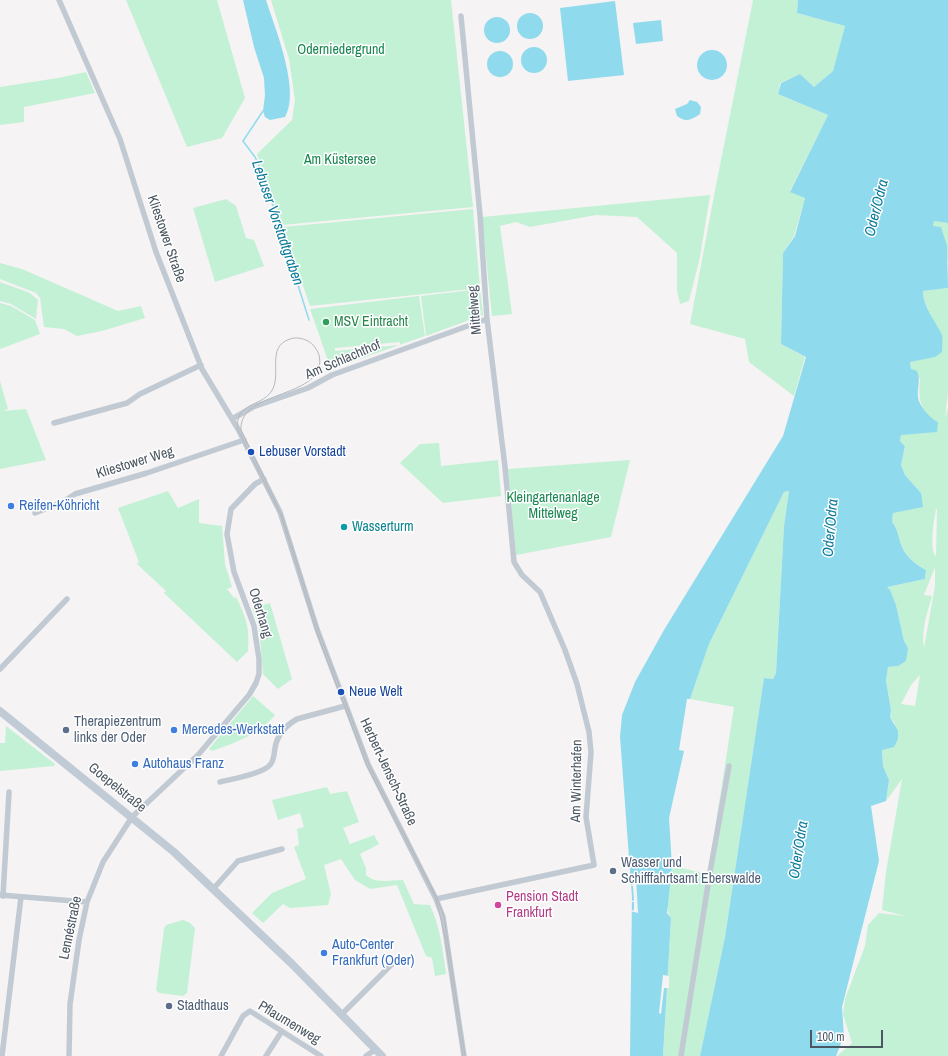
<!DOCTYPE html>
<meta charset="utf-8">
<style>
body{margin:0}
#map{position:relative;width:948px;height:1056px;overflow:hidden;background:#f5f3f3;font-family:"Archivo Narrow",sans-serif}
canvas{display:block}
.scale{position:absolute;left:810px;top:1030px;width:73px;height:18px;box-sizing:border-box;border:2px solid #4a5661;border-top:0;padding-left:5px;font-size:12px;line-height:14px;white-space:nowrap;color:#4a5661;-webkit-text-stroke:3px #fff;paint-order:stroke}
</style>
<div id="map">
<canvas width="948" height="1056"></canvas>
<div class="scale">100 m</div>
</div>
<script>
const context = document.querySelector('canvas').getContext('2d');
context.lineJoin = 'round';
function paint(path, color) {
  context.fillStyle = color;
  context.fill(path, 'evenodd');
}
function strokePath(path, color, width, dash) {
  context.strokeStyle = color;
  context.lineWidth = width;
  context.lineCap = dash ? 'butt' : 'round';
  context.setLineDash(dash || []);
  context.stroke(path);
}
function label(font, color, halo, rows, align = 'center') {
  context.font = font + ' "Archivo Narrow",sans-serif';
  context.lineWidth = 3;
  context.setLineDash([]);
  context.textBaseline = 'middle';
  context.strokeStyle = halo;
  context.fillStyle = color;
  for (const [text, x, y, turn = 0] of rows) {
    context.save();
    context.translate(x, y);
    context.rotate((+turn || 0) * Math.PI / 180);
    context.textAlign = isNaN(turn) ? turn : align;
    if (halo) context.strokeText(text, 0, 0);
    context.fillText(text, 0, 0);
    context.restore();
  }
}
paint(new Path2D(`
 M126 0H217L245 98 222 138 187 147Z
 M271 0H451L473 207 282 225 257 154 292 120 295 100 289 59Z
 M753 0H798L797 13 845 26 833 71 814 87 800 74 780 83 778 94 828 115 790 191 805 198 794 236 783 253 781 344 805 357 794 396 749 362 745 339 690 324 716 185Z
 M86 72 95 93 24 107V122L0 125V87L58 78Z
 M710 195 700 257 689 301 680 304 677 291V253L637 217 596 215 530 227 516 222 500 226 512 314 492 316 482 217Z
 M226 199 236 206 246 238 254 240 264 266 215 282 193 208Z
 M473 209 480 288 310 306 283 227Z
 M934 221 948 223V260L933 226Z
 M0 263 22 269 118 311 141 306 145 318 102 331 77 336 64 329 44 327 40 298 36 293 0 279Z
 M0 282 30 293 38 300 36 319 11 304 0 301Z
 M948 288V392L945 419 948 408V1056H837L852 1043 843 1014 845 999 865 946 868 925 879 913 905 916 882 910 886 872 902 779 886 801 889 780 883 766 882 750 895 724 890 717 891 710 886 681 888 667 898 666 908 648 904 641 896 605 886 587 925 579 926 570C918 566 907 558 903 549 898 539 899 530 892 522L893 513 921 493 905 475 901 465 905 446 900 441 901 435 938 422C919 412 918 398 920 379L911 369 910 361 935 357 942 336C936 327 923 302 923 291ZM936 509H937L936 557C929 548 934 520 936 509ZM935 567V586L924 648C921 630 927 614 932 596L924 595ZM920 675 915 706 901 704 911 685Z
 M480 289 483 315 426 336 421 296Z
 M419 296 425 336 331 369 310 309ZM400 342V345L335 351V348Z
 M0 303 11 306 35 320 40 334 0 349Z
 M0 381 8 409 3 411 26 409 46 460 0 469Z
 M439 443 441 466 498 460 501 496 443 503 400 463 420 444Z
 M630 460 611 537 516 555 508 469Z
 M168 491 178 508 199 499V523L222 526 225 564 232 587 227 589 234 598 236 597C246 617 250 628 248 651L237 662 164 593 166 591 137 564 139 562 118 508Z
 M789 491 784 526 776 673 773 679 764 678 725 937 700 1056H663L671 918C662 905 670 881 672 866L708 874 734 707 690 699 709 644 784 492Z
 M270 603 292 679 278 689 263 674 260 637 258 624 252 608Z
 M253 696 275 715C259 734 235 743 212 751L209 749Z
 M6 726 55 764 54 766 0 771V743H5Z
 M327 787 330 794 347 791 359 822 343 828 350 844 374 835 379 844 360 854 366 868V875C375 884 391 880 403 880L414 904 430 905C440 926 443 951 446 974L435 976 432 958 426 956 397 885 370 889 355 880 341 859 324 865 331 894 328 905 290 908 283 904 263 923 252 913 272 893 306 879 294 847 299 845 297 829 304 827 300 813 278 820 272 800Z
 M183 920 190 923 195 928 187 993 183 996 159 993 156 990 164 929 166 925Z`), '#c3f1d5');
paint(new Path2D(`
 M243 0H266C275 28 301 91 285 117L270 120 265 117 263 111 265 95 264 78 254 47Z
 M798 0H948V223L934 221 933 226 941 227 947 246 948 288 923 291C923 307 936 322 942 335 943 340 942 347 942 352L935 357 910 362 911 369 917 371C921 381 917 387 918 397 919 406 930 418 938 422L937 432 901 435 900 441 905 446 901 465 905 475 921 493 923 507 893 513 892 522C899 530 898 539 903 549 907 558 918 566 926 570L925 579 887 587 890 590 896 605 904 641 908 648 906 661 898 666 888 667 886 681 891 710 890 717 898 731V739L894 747 882 750 883 766 889 780 886 801 871 806 879 861 842 1007 844 1036 836 1056H700L725 937 764 678 773 679 776 673 784 526 789 491 784 492 709 644 690 699H687L679 750 684 751 669 818 672 866 667 913 671 918 663 1056H630L632 897 620 737 622 715 635 682 664 630 783 436 806 357 781 344 783 253 795 236 805 198 790 192 828 115 778 94 781 83 800 74 814 87 833 71 845 26 797 13Z
 M615 1 624 75 568 81 560 8Z
 M517 26a13 13 0 1 1 26 0a13 13 0 1 1-26 0Z
 M484 30a13 13 0 1 1 26 0a13 13 0 1 1-26 0Z
 M661 20 663 41 636 44 633 23Z
 M521 60a13 13 0 1 1 26 0a13 13 0 1 1-26 0Z
 M697 65a15 15 0 1 1 30 0a15 15 0 1 1-30 0Z
 M487 64a13 13 0 1 1 26 0a13 13 0 1 1-26 0Z
 M690 100 697 102 701 107 700 114C691 120 686 123 677 116L675 109 687 104Z`), '#90daee');
paint(new Path2D(`
 M633 877H636L638 913 630 911 634 910V902H630L634 900 633 886 630 885H633Z
 M663 975 669 976V988H664L661 1014 659 1013Z`), '#f5f3f3');
strokePath(new Path2D(`
 M263 111 243 141 255 157 263 174 309 320`), '#90daee', 1.5);
strokePath(new Path2D(`
 M59 0 120 139 156 252 202 369 238 429 280 512 317 629 368 764 436 899 443 917 464 1056
 M232 419 253 407 308 388 332 375 487 319
 M54 423 127 403 140 394 201 365
 M35 513 63 502 75 494 147 473 244 440
 M0 669 67 599
 M220 782C232 779 262 774 270 765 274 761 274 754 275 748 277 735 285 726 297 719L345 706
 M214 888 238 861 282 849
 M0 895 87 902
 M3 896 9 792
 M436 899 594 865 586 817 591 752 589 732 577 684 565 650 540 592 522 575 514 562 505 467 487 319 480 215 461 16
 M342 1014 395 961
 M2 1056 21 897
 M69 1056 70 1004 79 940 87 902 103 862 132 817 198 755 249 695 256 683 259 674V659L254 626 234 572 227 534 231 509 255 484 264 479
 M221 1056 243 1016 250 1011 321 1056
 M266 1056 282 1031
 M366 1056 376 1049
 M681 1056 710 872 729 766`), '#c1cad2', 5.5);
strokePath(new Path2D(`
 M0 711 174 852 292 964 382 1056`), '#c1cbd6', 8);
strokePath(new Path2D(`
 M463 1056 445 937 436 899 367 766 317 633 281 516 238 430C234 403 260 407 271 392 283 376 265 347 290 339 296 337 302 338 308 341 313 344 317 349 319 355 329 399 238 389 241 430L282 515 319 632 369 765 437 898 444 917 465 1056`), '#b5b8bd', 1);
for (const [x, y, r, color] of [
 [326,322,4,"#2e9e5b"],
 [251,452,4,"#1a4fb4"],
 [11,506,4,"#3f7fe0"],
 [344,527,4,"#0f9aa8"],
 [341,692,4,"#1a4fb4"],
 [66,730,4,"#5c6f8a"],
 [174,730,4,"#3f7fe0"],
 [135,764,4,"#3f7fe0"],
 [613,871,4,"#5c6f8a"],
 [498,905,4,"#d1479c"],
 [324,953,4,"#3f7fe0"],
 [169,1006,4,"#5c6f8a"]
]) {
  const dot = new Path2D();
  dot.arc(x, y, r, 0, 2 * Math.PI);
  context.fillStyle = color;
  context.fill(dot);
  strokePath(dot, '#fff', 1.5);
}
label('14px', '#17864f', '#fff', [
 ["Oderniedergrund",341,50],
 ["Am Küstersee",340,160],
 ["Kleingartenanlage",553,498],
 ["Mittelweg",553,514]
]);
label('14px', '#4a5661', '#fff', [
 ["Kliestower Straße",166,239,71],
 ["Mittelweg",475,310,-95],
 ["Am Schlachthof",343,360,-23],
 ["Kliestower Weg",135,463,-17],
 ["Oderhang",260,613,73],
 ["Herbert-Jensch-Straße",388,772,65],
 ["Am Winterhafen",577,781,-89],
 ["Goepelstraße",117,788,39],
 ["Lennéstraße",71,928,-78],
 ["Pflaumenweg",289,1023,31]
]);
label('14px', '#27864d', '#fff', [
 ["MSV Eintracht",334,322]
], 'left');
label('14px', '#164399', '#fff', [
 ["Lebuser Vorstadt",259,452],
 ["Neue Welt",349,692]
], 'left');
label('14px', '#366cbe', '#fff', [
 ["Reifen-Köhricht",19,506],
 ["Mercedes-Werkstatt",182,730],
 ["Autohaus Franz",143,764],
 ["Auto-Center",332,945],
 ["Frankfurt (Oder)",332,961]
], 'left');
label('14px', '#0d838f', '#fff', [
 ["Wasserturm",352,527]
], 'left');
label('14px', '#4e5e75', '#fff', [
 ["Therapiezentrum",74,722],
 ["links der Oder",74,738],
 ["Wasser und",621,863],
 ["Schifffahrtsamt Eberswalde",621,879],
 ["Stadthaus",177,1006]
], 'left');
label('14px', '#b23c85', '#fff', [
 ["Pension Stadt",506,897],
 ["Frankfurt",506,913]
], 'left');
label('italic 15px', '#0c7c9b', '#fff', [
 ["Oder/Odra",877,208,-76],
 ["Lebuser Vorstadtgraben",277,223,71],
 ["Oder/Odra",831,528,-85],
 ["Oder/Odra",799,850,-81]
]);
</script>
